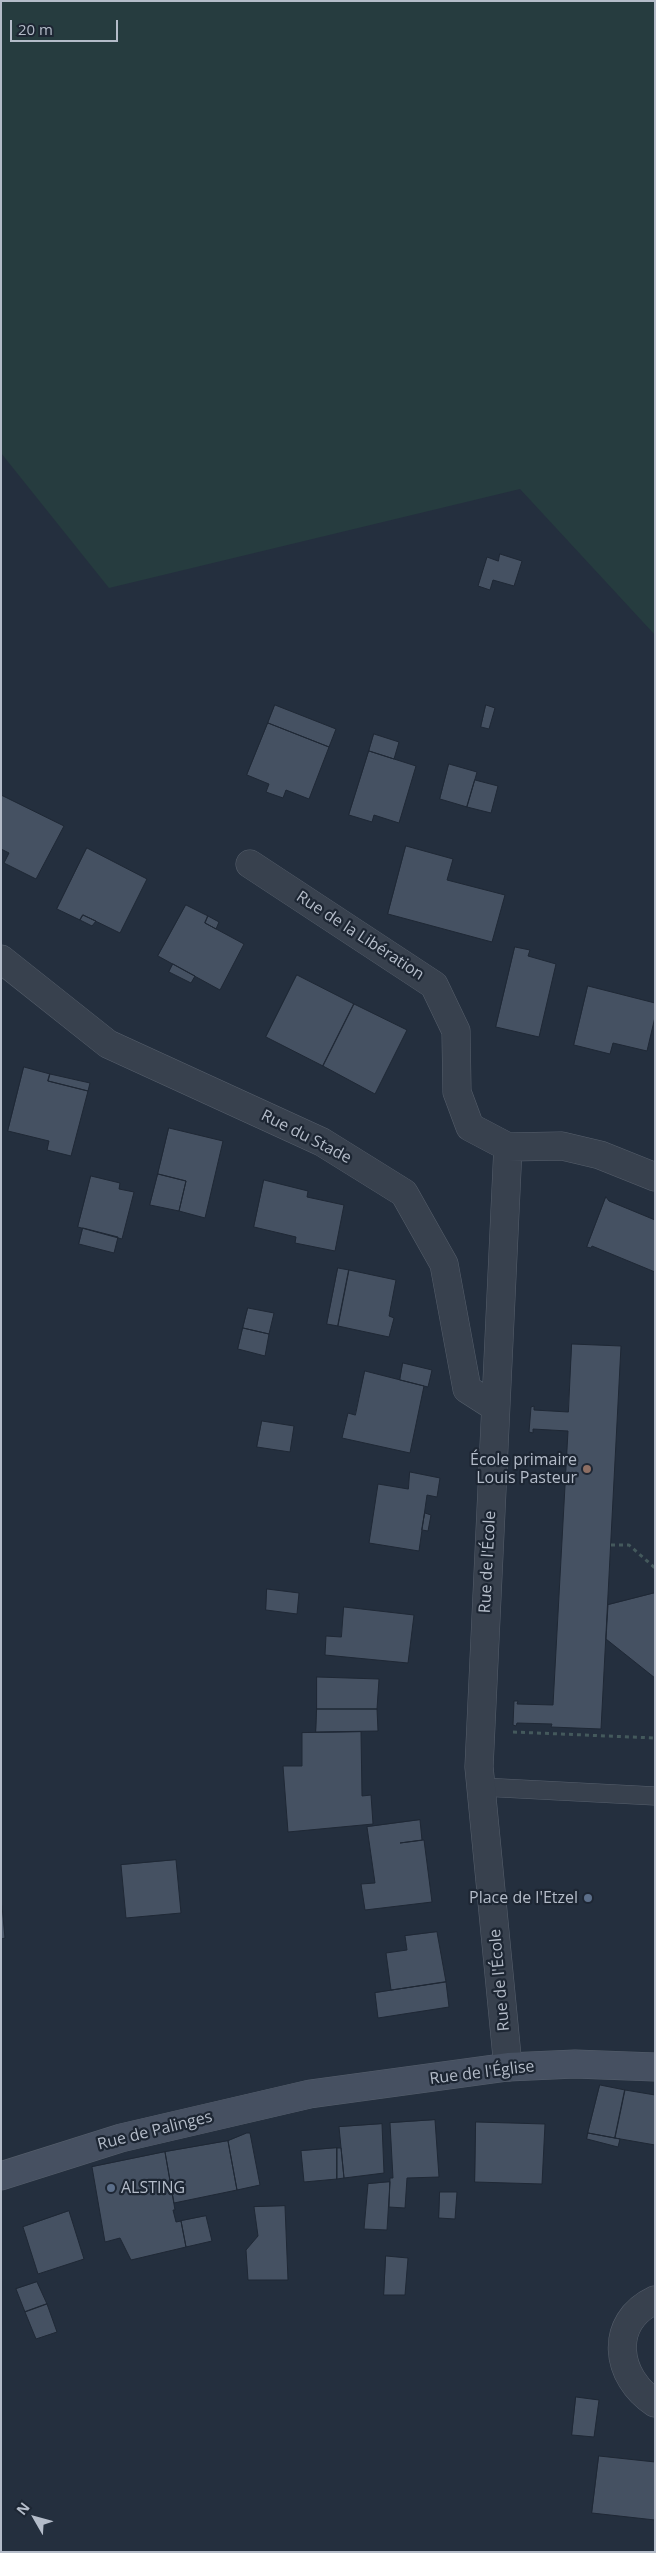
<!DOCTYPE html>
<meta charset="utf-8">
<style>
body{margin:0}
#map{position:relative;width:656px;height:2553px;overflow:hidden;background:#242f3e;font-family:"Open Sans",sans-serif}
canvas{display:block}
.frame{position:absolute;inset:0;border:2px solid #b4bcc9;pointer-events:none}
.north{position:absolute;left:10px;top:2493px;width:50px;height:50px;-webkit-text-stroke:4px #1d2633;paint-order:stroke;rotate:308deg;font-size:14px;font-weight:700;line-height:20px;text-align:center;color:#b4bcc9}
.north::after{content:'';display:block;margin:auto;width:18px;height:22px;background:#b4bcc9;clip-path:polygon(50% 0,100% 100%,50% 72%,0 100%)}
.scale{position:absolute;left:10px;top:20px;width:108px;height:22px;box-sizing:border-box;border:2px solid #b4bcc9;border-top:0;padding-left:6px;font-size:15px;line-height:18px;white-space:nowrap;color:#b4bcc9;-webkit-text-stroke:4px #1d2633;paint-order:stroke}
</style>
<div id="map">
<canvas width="656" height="2553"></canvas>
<div class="frame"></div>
<div class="north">N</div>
<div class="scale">20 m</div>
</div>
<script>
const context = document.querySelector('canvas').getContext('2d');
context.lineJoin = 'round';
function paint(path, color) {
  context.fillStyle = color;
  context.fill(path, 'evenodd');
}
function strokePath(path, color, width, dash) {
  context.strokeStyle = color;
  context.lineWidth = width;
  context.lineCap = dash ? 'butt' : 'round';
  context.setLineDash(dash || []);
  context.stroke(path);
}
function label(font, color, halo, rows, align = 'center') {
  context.font = font + ' "Open Sans",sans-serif';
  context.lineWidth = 4.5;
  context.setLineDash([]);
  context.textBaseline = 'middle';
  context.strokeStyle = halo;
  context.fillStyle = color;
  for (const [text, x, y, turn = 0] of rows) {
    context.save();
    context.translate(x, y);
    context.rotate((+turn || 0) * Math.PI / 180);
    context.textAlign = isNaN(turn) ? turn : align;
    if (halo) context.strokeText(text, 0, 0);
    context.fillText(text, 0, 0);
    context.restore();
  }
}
paint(new Path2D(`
 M1 1H655V635L520 489 109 588 1 453Z`), '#263c3f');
const building = new Path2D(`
 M500 554 522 561 514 586 493 580 490 590 478 586 487 557 498 561Z
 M275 705 336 729 329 747 268 723Z
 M486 705 495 708 489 729 481 727Z
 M268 723 329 747 309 799 286 790 283 798 266 792 269 784 247 775Z
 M374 734 399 742 394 759 369 751Z
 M369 751 416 766 399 823 374 815 372 822 349 815Z
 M449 764 477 772 467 807 440 799Z
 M475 780 498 786 491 813 467 807Z
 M1 795 64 826 36 879 4 863 9 853 1 849Z
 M406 846 453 859 447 880 505 895 492 942 388 914Z
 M87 848 147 879 120 933 83 915 80 920 57 909Z
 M186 905 208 916 205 923 244 944 220 990 158 956Z
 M83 915 96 921 92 926 80 920Z
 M208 916 219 922 216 929 205 923Z
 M515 947 530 950 528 956 556 964 539 1037 496 1027Z
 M173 964 195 976 191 983 169 972Z
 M297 975 354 1004 323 1066 266 1037Z
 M588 986 655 1003V1017L647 1051 613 1043 610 1054 574 1045Z
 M354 1004 407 1030 375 1094 323 1066Z
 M24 1067 50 1074 48 1081 88 1091 71 1156 47 1150 49 1141 8 1131Z
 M50 1074 90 1083 88 1091 48 1081Z
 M169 1128 223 1141 205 1218 179 1211 186 1181 158 1174Z
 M158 1174 186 1181 179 1211 150 1205Z
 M91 1176 120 1183 119 1189 134 1192 122 1239 78 1227Z
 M264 1180 308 1191 307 1197 344 1205 335 1251 295 1243 296 1237 254 1227Z
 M606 1197 609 1201 655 1220V1272L592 1246 591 1248 587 1247Z
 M83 1228 118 1237 114 1253 79 1244Z
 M338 1268 349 1270 338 1326 327 1324Z
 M349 1270 396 1280 389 1316 394 1318 389 1337 338 1326Z
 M248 1308 274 1313 269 1334 243 1328Z
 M243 1328 269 1334 265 1356 238 1349Z
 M572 1344 621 1346 601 1729 551 1727 552 1724 517 1723 516 1726 513 1725 514 1701H518L517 1704 553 1705 568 1431 533 1429V1433L529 1432 531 1407 534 1406V1410L568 1412Z
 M403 1363 432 1370 428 1387 400 1380Z
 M365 1371 424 1386 410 1453 342 1438 348 1413 355 1415Z
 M262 1421 294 1426 290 1452 257 1447Z
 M410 1472 440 1478 437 1497 427 1495 419 1551 369 1543 378 1484 408 1489Z
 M425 1513 431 1515 428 1531 422 1530Z
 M267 1589 299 1593 297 1614 266 1610Z
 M655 1593V1678L606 1639 608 1605Z
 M344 1607 414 1615 408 1663 325 1655 326 1636 341 1637Z
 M317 1677 379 1679 377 1709H317Z
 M317 1709H377L378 1731 316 1732Z
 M361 1732 362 1796 371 1795 373 1824 288 1832 283 1766H302V1733Z
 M420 1820 422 1840 400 1843 424 1840 432 1902 365 1910 361 1884 375 1883 367 1827Z
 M176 1860 181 1913 126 1918 121 1865Z
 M2 1906 5 1938 1 1939V1906Z
 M437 1932 446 1982 391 1990 386 1953 407 1950 405 1936Z
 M446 1982 449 2007 378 2018 375 1993Z
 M600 2085 625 2090 615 2138 588 2133Z
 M625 2090 655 2095V2145L615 2138Z
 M435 2120 439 2177 407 2178 405 2208 389 2207 390 2178H393L390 2123Z
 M476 2122 545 2124 542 2184 475 2182Z
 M382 2124 384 2173 344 2178 339 2127Z
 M247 2133H250L260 2185 237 2190 228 2141Z
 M588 2133 620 2139 618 2147 587 2139Z
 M228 2141 237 2190 174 2203 165 2152Z
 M337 2148H341L344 2178 337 2179Z
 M337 2148V2179L304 2182 301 2151Z
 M165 2152 175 2210H173L176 2222 181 2221 186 2247 131 2260 120 2238 105 2242 92 2167Z
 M390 2182 387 2230 364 2229 368 2184Z
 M440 2192H457L455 2219 439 2218Z
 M285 2206 288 2280H248L246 2250 258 2236 254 2207Z
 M69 2211 84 2259 38 2274 23 2227Z
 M206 2216 212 2241 186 2247 181 2221Z
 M386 2256 408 2258 405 2295H384Z
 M37 2282 47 2304 25 2312 16 2289Z
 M47 2304 57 2332 36 2339 25 2312Z
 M576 2397 599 2400 594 2437 572 2435Z
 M599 2456 655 2462V2520L592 2513Z`);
paint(building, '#455162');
strokePath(building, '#1f2835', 1);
const service = new Path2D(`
 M482 1787 655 1796`);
const minor = new Path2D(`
 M250 864 434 985 456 1031 457 1092 470 1127 508 1147 562 1146 600 1155 655 1177
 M1 959 108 1044 322 1142 404 1193 444 1264 467 1389 495 1407
 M508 2067 479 1767 508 1147
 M655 2300C608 2322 615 2377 655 2403`);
const secondary = new Path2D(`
 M1 2176 121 2138 310 2094 508 2067 575 2064 655 2067`);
strokePath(service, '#565f6c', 19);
strokePath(minor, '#565f6c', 29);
strokePath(secondary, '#565f6c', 29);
strokePath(new Path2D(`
 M611 1545H629L655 1568
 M513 1732 655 1738`), '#44595c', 3, [4, 4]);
strokePath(service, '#38414e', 18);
strokePath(minor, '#38414e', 28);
strokePath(secondary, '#465061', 28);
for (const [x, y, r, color] of [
 [587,1469,5,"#8d6e63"],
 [588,1898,5,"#5c6f8a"],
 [111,2188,5,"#5c6f8a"]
]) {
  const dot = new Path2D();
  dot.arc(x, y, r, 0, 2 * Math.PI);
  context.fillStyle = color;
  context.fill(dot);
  strokePath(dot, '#1d2633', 2);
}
label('16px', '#b4bcc9', '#1d2633', [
 ["Rue de la Libération",360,936,33],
 ["Rue du Stade",306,1137,27],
 ["Rue de l'École",488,1562,-87],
 ["Rue de l'École",500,1980,-95],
 ["Rue de l'Église",482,2073,-7],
 ["Rue de Palinges",155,2131,-14]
]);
label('16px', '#b4bcc9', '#1d2633', [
 ["École primaire",577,1460],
 ["Louis Pasteur",577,1478],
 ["Place de l'Etzel",578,1898],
 ["ALSTING",121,2188,"left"]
], 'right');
</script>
